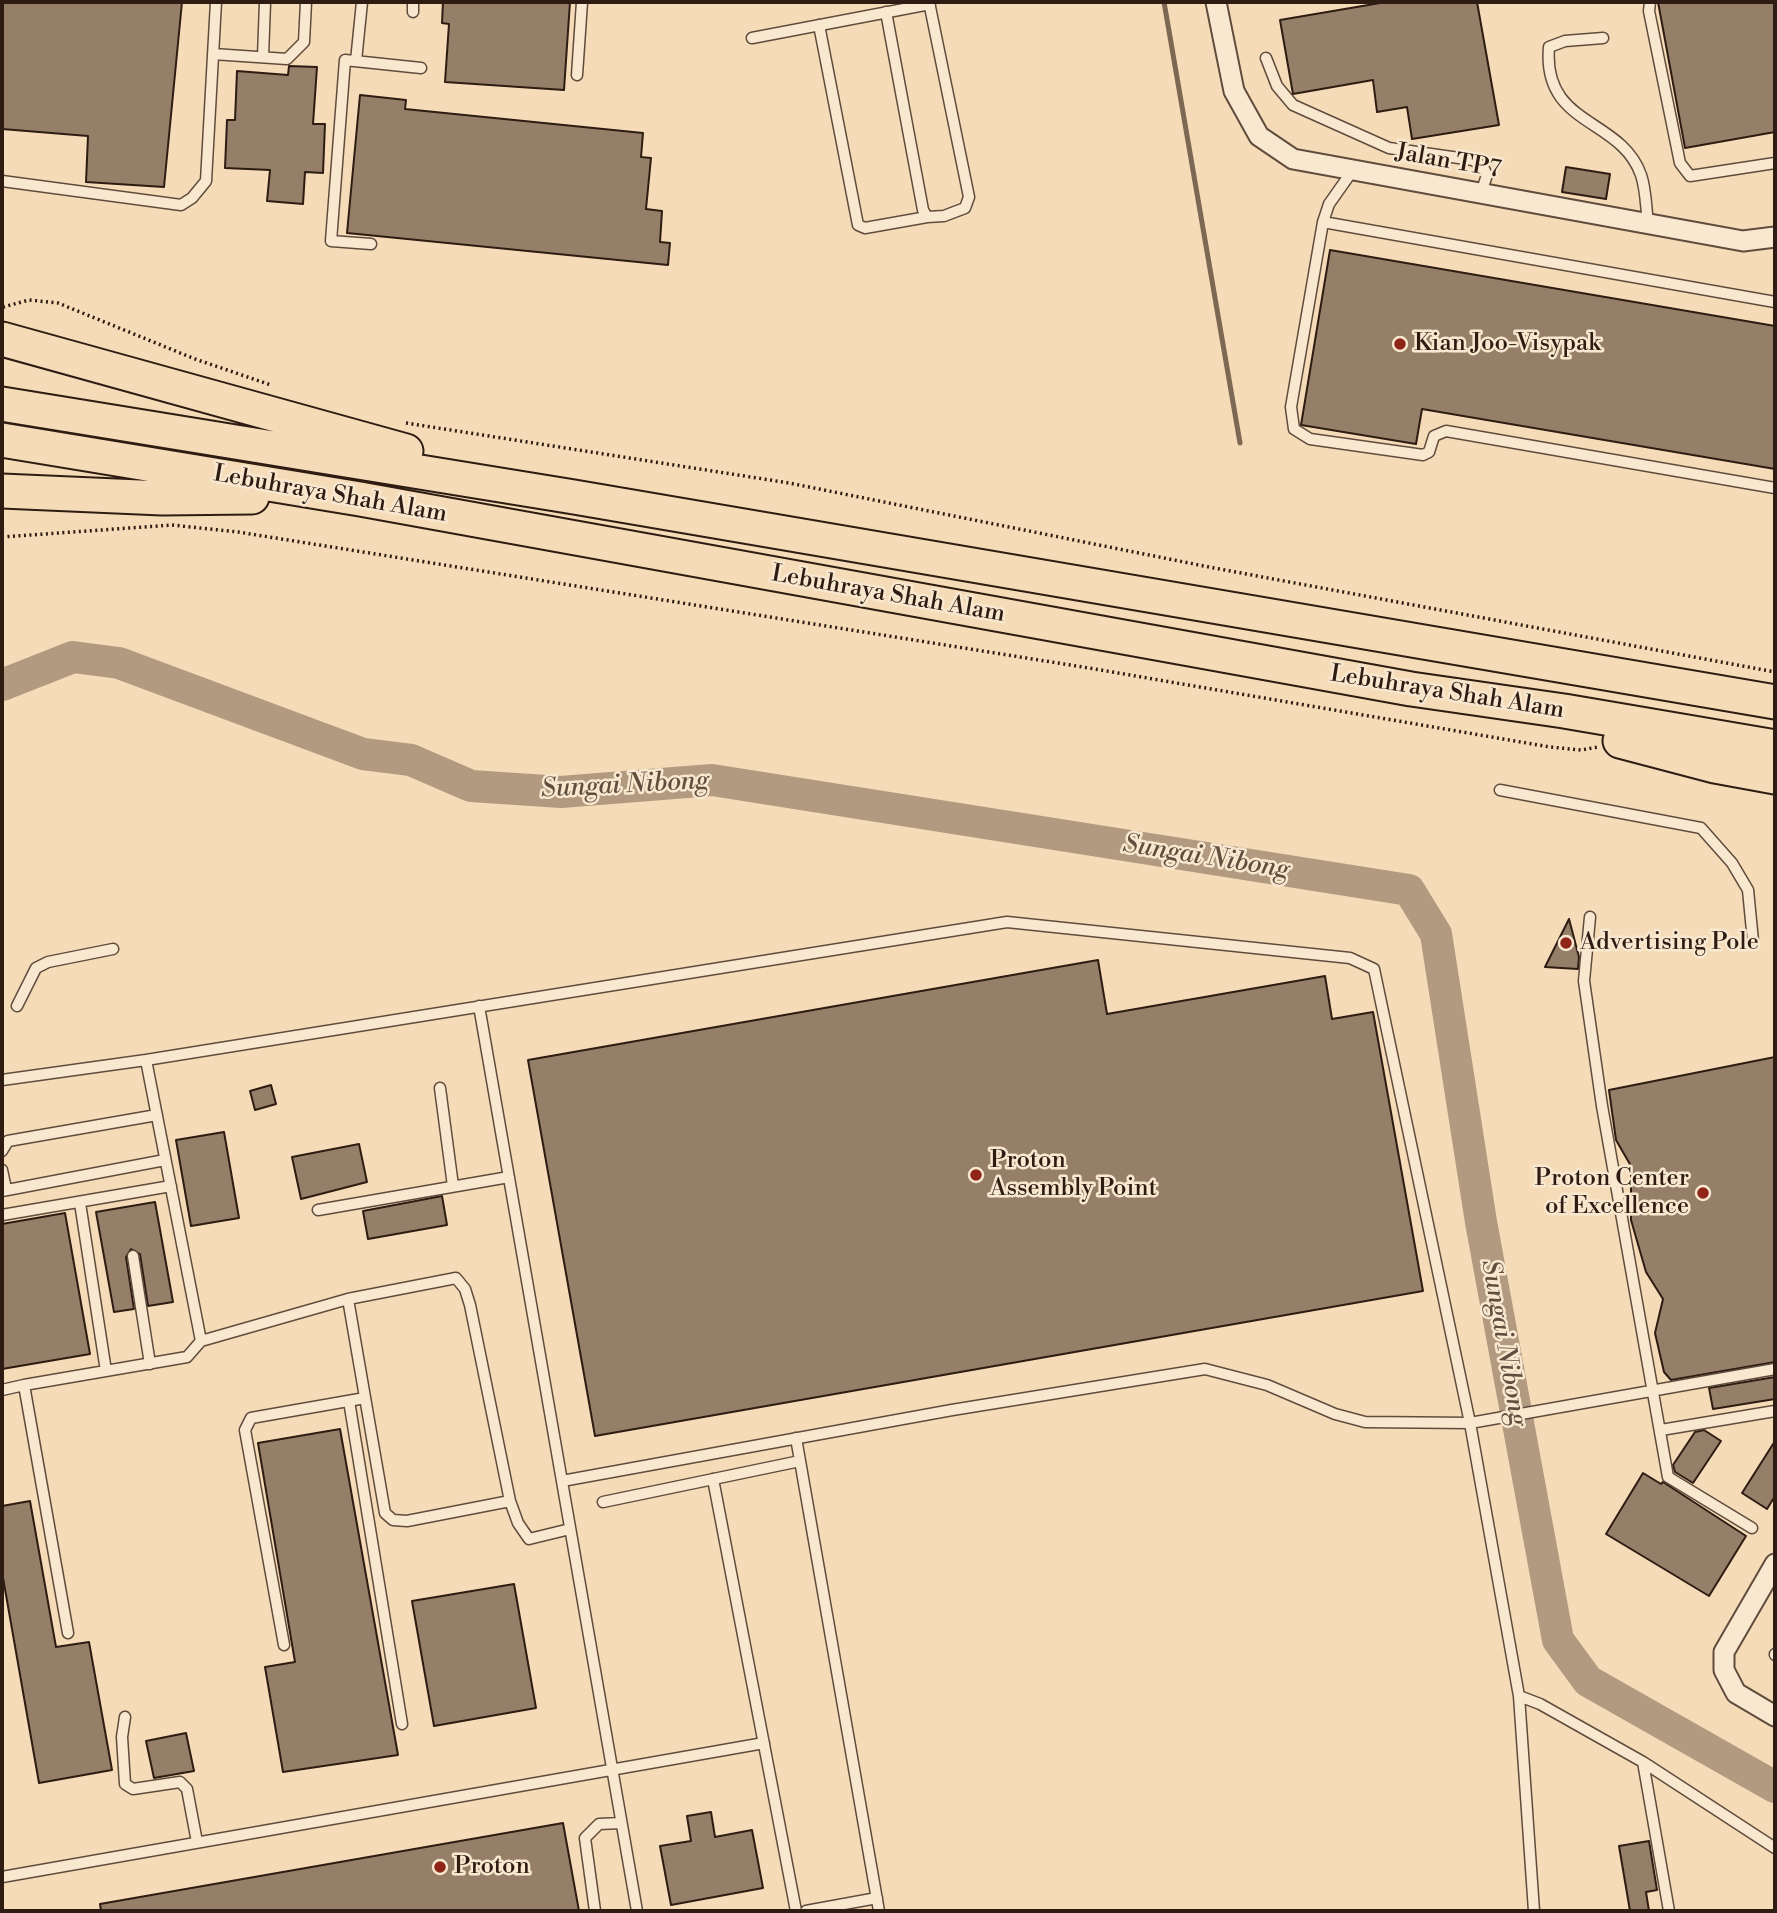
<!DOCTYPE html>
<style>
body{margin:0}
#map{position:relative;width:1777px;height:1913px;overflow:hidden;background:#f5dbb7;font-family:"Libre Bodoni",serif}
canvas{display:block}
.frame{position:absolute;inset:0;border:4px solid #2e1c13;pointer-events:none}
</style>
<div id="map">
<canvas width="1777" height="1913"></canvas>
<div class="frame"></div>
</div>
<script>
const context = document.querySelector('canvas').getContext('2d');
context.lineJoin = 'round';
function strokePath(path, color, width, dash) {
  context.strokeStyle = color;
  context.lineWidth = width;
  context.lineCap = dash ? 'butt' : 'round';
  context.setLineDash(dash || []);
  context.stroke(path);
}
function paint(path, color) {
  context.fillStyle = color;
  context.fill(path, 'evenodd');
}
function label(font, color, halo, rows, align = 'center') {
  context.font = font + ' "Libre Bodoni",serif';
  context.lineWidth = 5;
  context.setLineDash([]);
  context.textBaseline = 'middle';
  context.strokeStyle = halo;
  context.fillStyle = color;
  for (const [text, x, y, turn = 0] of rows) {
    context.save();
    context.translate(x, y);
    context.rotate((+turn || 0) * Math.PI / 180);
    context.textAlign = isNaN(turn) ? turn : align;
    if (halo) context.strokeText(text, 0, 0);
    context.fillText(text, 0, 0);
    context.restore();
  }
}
strokePath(new Path2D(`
 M1164 2 1240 443`), '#7d6854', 5);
strokePath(new Path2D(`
 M2 685 73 657 119 663 363 754 411 760 471 786 561 792 712 780 1409 890 1436 934 1481 1222 1558 1640 1588 1681 1775 1787`), '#b19a7f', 32);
const building = new Path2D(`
 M2 2H182L164 187 86 182 88 136 2 129Z
 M443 2H570L564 90 445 82 449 24 442 23Z
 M1386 2H1477L1499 125 1412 139 1407 107 1377 112 1373 80 1293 94 1280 20Z
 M1658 2H1775V132L1685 148Z
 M289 66 317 67 313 124H325L323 173 305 172 303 204 267 201 270 170 225 168 227 120H235L237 71 288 75Z
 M360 95 406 100 405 109 643 133 641 157 651 158 646 209 662 211 660 242 670 243 668 265 347 233Z
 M1566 167 1610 174 1606 199 1562 192Z
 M1330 250 1775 326V469L1422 409 1416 444 1301 425Z
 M1569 919 1579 957 1578 969 1545 967Z
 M1098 960 1107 1014 1325 976 1332 1019 1373 1012 1423 1291 595 1436 528 1060Z
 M1775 1057V1362L1671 1380 1664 1372 1655 1333 1663 1299 1646 1272 1631 1220V1166L1616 1140 1609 1090Z
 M271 1085 276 1104 255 1110 250 1091Z
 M224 1132 239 1218 191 1226 176 1140Z
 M359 1144 367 1182 301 1199 292 1157Z
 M442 1196 447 1225 368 1239 363 1211Z
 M155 1202 173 1302 148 1306 140 1254 131 1249 126 1257 134 1309 114 1312 96 1212Z
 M65 1213 90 1354 2 1369V1224Z
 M1775 1377V1399L1713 1409 1709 1388Z
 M340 1429 398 1755 283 1772 265 1667 295 1662 258 1443Z
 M1704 1430 1721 1441 1693 1483 1675 1472 1673 1465 1695 1432Z
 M1775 1441V1496L1767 1509 1742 1493Z
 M1643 1473 1661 1484 1663 1482 1746 1536 1709 1596 1606 1534Z
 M30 1501 56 1647 89 1642 112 1770 39 1783 2 1572V1506Z
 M514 1584 536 1708 434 1726 412 1601Z
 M186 1733 194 1771 154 1778 146 1741Z
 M711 1812 715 1837 752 1830 763 1888 671 1905 660 1846 691 1841 687 1816Z
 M563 1823 579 1911H101L100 1904Z
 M1649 1841 1657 1890 1646 1892 1649 1911H1630L1619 1846Z`);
paint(building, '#957f68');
strokePath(building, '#2e1c13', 2);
const lane = new Path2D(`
 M1650 2 1649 11 1680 163 1690 176 1775 163
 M413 12V2
 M886 12 923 210 927 217 944 216 965 208 969 197 929 2
 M819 25 858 225 865 228 927 217
 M752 38 930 4
 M1603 38 1565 41 1549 47C1542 127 1621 117 1641 175 1646 189 1646 208 1648 223
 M213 54 287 59 304 42 306 2
 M263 57 265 2
 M1266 58 1277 86 1293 105 1389 148 1473 160 1483 167 1487 175 1481 193
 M356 61 362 2
 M577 75 582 2
 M1353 170 1329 204 1323 222 1291 407 1294 429 1310 439 1423 455 1429 452 1434 436 1446 431 1775 488
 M2 181 181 205 192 198 206 181 216 2
 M1323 222 1775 302
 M371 244 331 241 345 60 421 68
 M1500 790 1701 828 1732 863 1748 890 1753 941
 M1590 917 1584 981 1602 1106 1668 1477 1752 1528
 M17 1006 36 968 48 962 113 949
 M479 1006 637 1911
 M2 1080 146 1060 1007 922 1350 958 1374 969 1470 1423 1519 1696 1534 1911
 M440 1088 453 1186
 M2 1151 8 1141 157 1115
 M2 1170 6 1189
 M2 1191 165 1160
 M80 1203 106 1371
 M318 1210 509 1177
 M2 1215 171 1186
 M133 1256 150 1364
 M348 1299 385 1513 393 1520 407 1521 510 1501
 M201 1341 348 1299 456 1278 465 1289 470 1305 510 1501 518 1523 529 1539 570 1529
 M2 1390 24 1385
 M349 1401 402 1724
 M1661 1430 1775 1411
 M796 1438 879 1911
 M713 1479 796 1911
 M562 1481 952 1410 1205 1369 1267 1385 1335 1414 1365 1422 1470 1423 1775 1369
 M603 1502 800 1461
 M68 1633 24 1385 187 1357 201 1341 146 1060
 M284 1645 245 1430 251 1418 365 1398
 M1775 1654V1655
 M1519 1696 1540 1704 1643 1762 1775 1848
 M125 1717 122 1737 125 1784 133 1789 180 1782 187 1789 197 1842
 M1643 1762 1669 1911
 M2 1877 764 1743
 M595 1911 585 1838 599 1824 621 1823
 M806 1911 877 1898`);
const street = new Path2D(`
 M1216 2 1234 91 1259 136 1293 159 1743 241 1775 237
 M1775 1564 1724 1652V1670L1736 1693 1775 1716`);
const highway = new Path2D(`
 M2 339 406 451
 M2 404 574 497 1775 702
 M2 440 360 499 1411 689 1564 711 1775 747
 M2 491 162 498 252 497
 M1620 741 1715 766 1775 777`);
strokePath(lane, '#604c3c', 13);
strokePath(street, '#604c3c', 23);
strokePath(highway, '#2e1c13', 37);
strokePath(new Path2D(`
 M3 307 29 300 58 303 195 359 271 385
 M406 423 789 483 1214 568 1775 672
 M2 537 172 525 238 532 1089 668 1550 747 1581 750 1598 747`), '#2e1c13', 3.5, [2, 3.5]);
strokePath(lane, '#f8e8d0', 10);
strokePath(street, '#f8e8d0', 19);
strokePath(highway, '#f5dbb7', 33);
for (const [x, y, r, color] of [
 [1400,344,7,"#8f2418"],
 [1566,943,7,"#8f2418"],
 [976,1175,7,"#8f2418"],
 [1703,1193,7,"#8f2418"],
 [440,1867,7,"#8f2418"]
]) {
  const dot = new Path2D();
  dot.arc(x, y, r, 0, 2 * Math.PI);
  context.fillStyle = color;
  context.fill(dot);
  strokePath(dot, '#f8e8d0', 2.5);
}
label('24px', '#2e1c13', '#f8e8d0', [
 ["Jalan TP7",1448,162,10],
 ["Lebuhraya Shah Alam",330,495,10],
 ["Lebuhraya Shah Alam",888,595,10],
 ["Lebuhraya Shah Alam",1447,693,9]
]);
label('24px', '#2e1c13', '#f8e8d0', [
 ["Kian Joo-Visypak",1414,344],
 ["Advertising Pole",1580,943],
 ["Proton",990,1161],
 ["Assembly Point",990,1189],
 ["Proton Center",1689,1179,"right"],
 ["of Excellence",1689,1207,"right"],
 ["Proton",454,1867]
], 'left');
label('italic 26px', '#624e3e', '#f8e8d0', [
 ["Sungai Nibong",625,786,-3],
 ["Sungai Nibong",1206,858,9],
 ["Sungai Nibong",1503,1343,80]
]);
</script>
